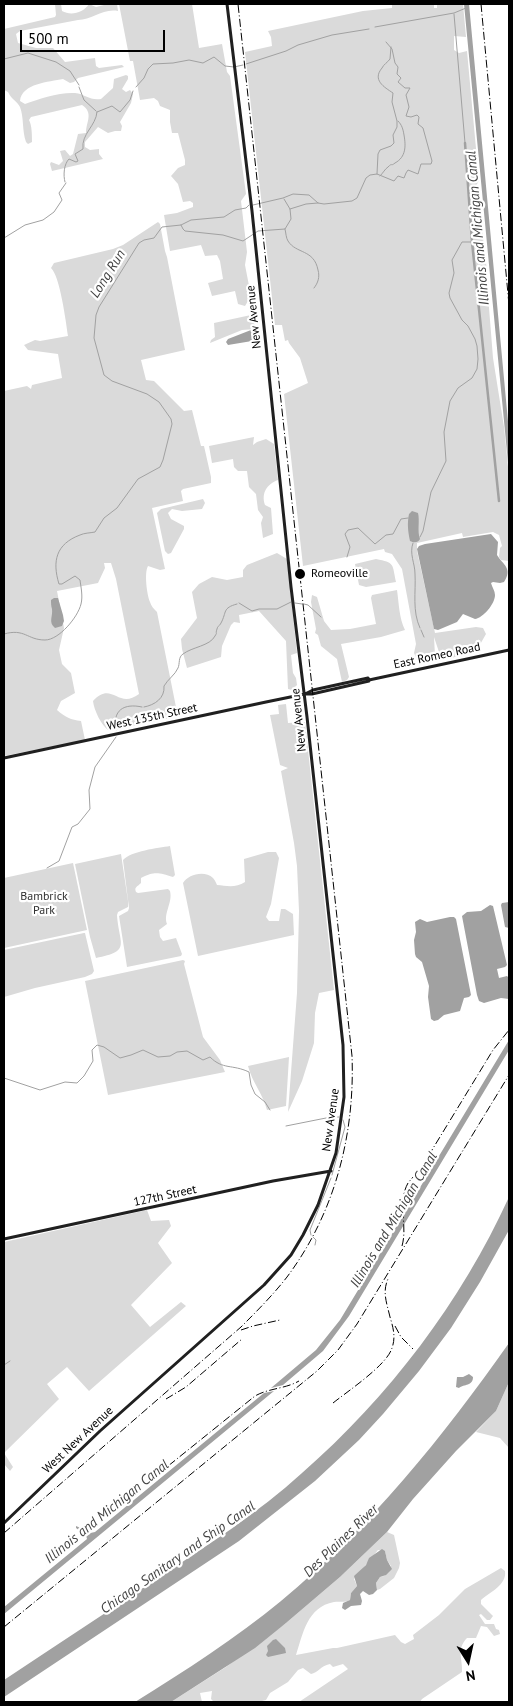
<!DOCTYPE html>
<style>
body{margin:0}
#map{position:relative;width:513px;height:1706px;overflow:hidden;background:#fff;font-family:"PT Sans",sans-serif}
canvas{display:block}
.frame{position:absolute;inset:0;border:5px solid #000;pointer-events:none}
.north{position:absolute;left:443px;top:1636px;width:50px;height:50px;-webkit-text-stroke:4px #fff;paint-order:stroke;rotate:170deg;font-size:14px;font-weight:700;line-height:20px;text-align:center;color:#000}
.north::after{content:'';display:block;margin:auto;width:18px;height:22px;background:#000;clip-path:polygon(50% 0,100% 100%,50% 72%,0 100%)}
.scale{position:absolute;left:20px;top:30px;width:145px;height:22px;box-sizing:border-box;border:2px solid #000;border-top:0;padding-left:6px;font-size:15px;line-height:18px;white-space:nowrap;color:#000;-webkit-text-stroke:4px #fff;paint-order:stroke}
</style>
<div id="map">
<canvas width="513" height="1706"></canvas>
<div class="frame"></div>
<div class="north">N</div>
<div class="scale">500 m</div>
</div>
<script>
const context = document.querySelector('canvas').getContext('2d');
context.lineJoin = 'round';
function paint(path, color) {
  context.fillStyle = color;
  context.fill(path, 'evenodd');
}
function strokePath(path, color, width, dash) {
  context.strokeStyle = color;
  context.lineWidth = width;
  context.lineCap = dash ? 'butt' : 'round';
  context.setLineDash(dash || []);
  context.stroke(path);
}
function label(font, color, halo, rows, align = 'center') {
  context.font = font + ' "PT Sans",sans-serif';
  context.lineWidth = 4.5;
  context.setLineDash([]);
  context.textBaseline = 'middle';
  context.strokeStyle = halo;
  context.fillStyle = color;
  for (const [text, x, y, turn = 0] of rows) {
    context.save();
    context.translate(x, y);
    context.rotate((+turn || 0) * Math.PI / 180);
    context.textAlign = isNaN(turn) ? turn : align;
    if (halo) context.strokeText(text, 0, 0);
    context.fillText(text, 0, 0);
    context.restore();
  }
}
paint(new Path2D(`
 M55 4H61L62 11C71 16 83 13 89 4L96 7 108 4H117L118 11C103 8 92 20 78 20L20 31 16 34 18 43 36 48H53L65 62 95 58 96 66 99 68 122 65 124 67 78 78 74 82 70 83 63 79C49 82 22 83 20 101L25 104C38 99 60 92 75 93 85 94 90 101 101 99L113 88 114 79 126 75 128 76V79L122 89 126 92 130 90 133 94 131 103 120 122 122 126 121 131H115L108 133 98 127 85 142V147L90 150 99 149V154L103 159 52 171 50 164 51 162 59 165 63 161 60 151 65 150 70 156 73 154 78 134 86 133C86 122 94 113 82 105L31 117 29 120C32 125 32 136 32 142L28 144 26 142C22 131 24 117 20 107 17 101 12 100 8 92L4 90V29L55 17 56 15Z
 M119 4H192L199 48 222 44 227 72 230 76 246 194 241 201 247 252 245 265 251 296 245 306 238 304 235 291 212 296 208 283 223 279 220 261 217 255 205 256 201 245 170 251 164 215 177 213 193 207V203L190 201 183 202 178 184 171 176 178 168 185 165V160L178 133H172L170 122V110L160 106 158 101 154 98 140 100 133 61H130Z
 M392 4H434V8H437V4H463L466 37 454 36V50L459 53 467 51 479 181 475 187C480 195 481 203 480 212L489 288 488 295 493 358 504 427 509 477V561L501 560 499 557 500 548 502 546 499 535 493 532 463 537 462 533 417 543V551L435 633 476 627 483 628 486 634 478 648 474 652 447 659 440 655 434 637 435 656 429 661 419 664 414 653 416 644 402 569 392 554 385 552 384 549 303 566 284 394 308 383 300 358 289 343 288 340 285 341 282 325H275L245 52 272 46 271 37 268 31 363 11 392 8Z
 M158 222 160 224 165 251 167 257 185 350 141 360 146 380 154 381 184 411 192 410 201 446H204L211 477V483L183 489 181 491 183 501 152 508 165 569 160 570 148 566C144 573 147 595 150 602 151 606 154 609 157 612L177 712 175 717 109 731C101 725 94 710 93 701 112 680 118 710 139 694L116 579 111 563H104L105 568 98 583 57 591 64 628 59 650 62 664 71 673 75 693 61 701 57 710C65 717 71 720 81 721L85 740 4 756V391L27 386 31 389 32 385 62 378 58 354 28 350 24 345 35 340 40 341 68 336C66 322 60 276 51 268L54 263 113 249 123 245Z
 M251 315 256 328 255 329 242 330 210 343 211 340 215 337 214 323Z
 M254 437 253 445 257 442 266 439 274 444 278 480C267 484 261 493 265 505L271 508 273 534 263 538 261 523 263 517 258 510 256 494 249 487 247 471H238L234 467 233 459 212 463 209 446Z
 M203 499 205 503 202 509 182 511 172 509 168 513 171 519 184 526V529L171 553 168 554 165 551 157 513 161 509Z
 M277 553 287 559 297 653 291 655 293 673 296 678 297 685 292 690 288 689 286 641 259 611 239 615 240 623 234 622 231 625 222 646 221 657 187 668 182 649 181 639 197 618 192 592 199 584 212 577 227 580 243 577V570L247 565Z
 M376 559C395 563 392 563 396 582L366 587 359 585 355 564Z
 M397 590C399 604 399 618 405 630L381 637 341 644 349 677 347 680 342 682 337 659 321 646 318 635 315 633 316 629 311 602 312 595 317 597 324 621 331 630 350 629 376 624 371 598 372 595Z
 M286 704 288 723 305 722 334 990 319 993 315 1013 314 1043 302 1081 288 1112 297 993 299 911 297 866 294 843 281 771 288 768 280 765 270 715 279 714 278 705Z
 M170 846 175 875 173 877C159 873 155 871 141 878V883C137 887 134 887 136 892L138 893 168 889 170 891C173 903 163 913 167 924L159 930 160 937 163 941 176 938 182 954 181 956 127 967 119 916 128 911 129 908 123 860C131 851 158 848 170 846Z
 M268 852H276L279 858 271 904 266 917 269 921H279L281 909H285L293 914 294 935 198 956 183 883C188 874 205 870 213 878 215 880 216 883 217 885 227 886 236 888 245 882L244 859Z
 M121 854 128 901V907L118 912 117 915C119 945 132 951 96 958L90 937 75 864Z
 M73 863 87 930 4 948V878Z
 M84 933H85L94 971 92 974 85 977 35 988 4 997V950Z
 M183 960 185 961 184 964 203 1037 220 1060 225 1072 108 1095 85 981Z
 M289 1057 286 1106 267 1110C263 1094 252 1082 248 1066Z
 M147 1210 151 1221 169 1220 171 1226 158 1243 172 1263 131 1305 150 1327 181 1302 186 1306 89 1391 67 1367 47 1384 59 1399 4 1453 13 1467 10 1471 4 1464V1242Z
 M509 1382V1448L500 1438 476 1432 496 1411Z
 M387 1532 394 1535 400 1563 399 1568 394 1578 380 1589 377 1590 376 1583 380 1577 384 1576 391 1566 387 1560 385 1551 378 1550 354 1579 357 1586 351 1593 350 1600C344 1603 340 1601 334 1602 307 1607 303 1634 296 1655L333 1648H337L395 1635 401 1642 405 1644 414 1639 413 1635 439 1615 465 1589 501 1568 505 1571C507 1585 490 1592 481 1600V1604L493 1616 490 1620H487L481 1614 479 1615 485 1624H494L496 1629 499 1630 500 1634 494 1636 487 1627 481 1626 476 1638H467C456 1649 463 1660 462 1672L422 1699 420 1702H299L348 1669 343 1664 333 1667 330 1664C320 1666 318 1673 311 1674L303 1668 298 1670 288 1682 270 1693 266 1700 258 1702H214L211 1699 212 1691 200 1693 202 1702H171L226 1667 286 1623 340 1577Z`), '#dadada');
paint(new Path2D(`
 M464 4H469L509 432V473Z
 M251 330 253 332 252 341 228 345 226 342 228 339Z
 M412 511 418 513C420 521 417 531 420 539 418 543 414 543 410 541 408 531 407 524 409 514Z
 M491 534 498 542 497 555C503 565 513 568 504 582L500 583 493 582 491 583C492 587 495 591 495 595 495 604 483 618 475 619L463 614 457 622 438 630 434 629 417 549 419 546 425 544Z
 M54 598H58L63 615 64 621 62 626 55 628C48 622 53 617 52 609 51 606 51 603 51 600Z
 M509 902V928L505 927 501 905 502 903Z
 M490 905 493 906 507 965 505 967 497 969 499 978 507 976 509 978V999L501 998 484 1003 479 1001 477 995 462 916 467 912 481 911Z
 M450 917H454L456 919 471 995 469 997 464 998 460 1011 444 1015 438 1020 434 1021 431 1019 428 997 429 986 422 962 416 957 415 954 414 940 416 932 415 922 420 919 427 922Z
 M509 1040V1050L349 1316 323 1351 283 1385 271 1388 316 1350 340 1320Z
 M509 1197V1230L480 1282 451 1328 419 1371 383 1414 359 1440 315 1481 239 1541 4 1697V1680C55 1646 107 1612 158 1578 208 1545 258 1513 302 1473 389 1397 461 1302 509 1197Z
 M509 1343V1382L496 1411 456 1451 413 1499 387 1532 340 1577 286 1623 255 1648 171 1702H135C185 1671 236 1638 281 1601 370 1527 443 1437 509 1343Z
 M469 1374 473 1377C473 1386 464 1384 459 1388L456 1387 457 1377H463Z
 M274 1391 4 1614V1607L87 1539 86 1535 76 1528V1526C84 1529 87 1535 95 1532L264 1393Z
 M382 1549 385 1551 387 1560 392 1569 386 1575 380 1577 376 1583 377 1590 373 1594 369 1595 363 1591 360 1594 362 1601 361 1605 351 1606 345 1610 342 1608 343 1603 350 1600 351 1593 357 1586 354 1576 366 1565 369 1558Z
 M276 1639 285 1648 286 1653 268 1657 266 1655 268 1651 267 1646 273 1640Z`), '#a1a1a1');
strokePath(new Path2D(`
 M454 14 465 143
 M375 27 454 13 466 8
 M4 59 28 53 56 62 70 71 79 85
 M246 64 286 51 298 45 332 35 369 29
 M79 87 84 100 96 111
 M136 87 144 78 148 69 153 64 173 63 189 60 203 63 214 57 225 66 234 67 243 65
 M97 112 112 106 120 112 130 100 133 91
 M377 174 378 154 380 150 391 146 394 143 393 135 397 127V121L392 102 393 93C384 87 372 80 382 68 384 64 387 63 390 59L391 47
 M380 176C383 173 385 169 388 167 393 162 390 167 395 163 406 157 406 146 404 135 403 129 402 125 398 121
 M65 182C63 175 64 164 69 159L76 162 78 161 75 154 83 149C81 134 96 126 97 112
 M253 205 283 198 293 194 309 195 318 203 324 204 352 201 357 198 366 178 370 175 377 174 394 181 398 176 404 178 406 173 408 170 418 174 421 164H431L432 161 423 128 418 124 419 117 417 115 411 117 406 116 409 107 406 95 410 88H405L398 82 401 78 397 74 398 67 395 63 392 49 386 42
 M290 209 306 204 318 203
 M181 225 183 229 185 231 223 235 243 241 258 231 285 229 291 219 290 209 284 199
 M285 229C286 233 286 238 288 241 296 254 314 249 318 270 320 277 318 283 314 288
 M4 238 25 225 43 220 54 212 62 200 59 193 66 183
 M420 537 423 531 431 492 446 461 444 432 450 401 458 388 472 378 477 369 478 359 477 346 475 339 468 326 462 320 450 298 449 293 454 273 452 260 462 242H472
 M413 543C409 554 415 563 415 574 416 592 412 611 420 628
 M347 557 350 547 345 534 348 530 358 528 375 544 386 535 393 534 401 519 408 518
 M239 603 252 611 259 609H277L291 602
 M295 603 302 604
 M304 604 308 605 321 617
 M421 630 424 637
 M4 634C25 628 27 640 45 640 59 640 78 617 81 604 83 596 81 588 80 580L75 576 62 584H59C52 561 56 544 80 535 84 533 90 533 95 532L104 518 117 508 138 479 160 467 163 460 172 424 171 419 159 402 147 394 112 381 104 375 94 338 96 315 99 307 139 243 144 240 154 238 162 227 181 225 191 220 224 217 235 210 246 208 249 205
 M144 707C155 705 165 698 164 686 168 679 175 675 178 668 180 664 178 657 183 654 192 647 210 646 215 636 218 631 215 635 217 629 218 625 219 627 221 623 227 612 222 608 237 604
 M116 730C112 710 124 703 142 707
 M47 868 59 861 72 827 78 824 90 809 89 790 95 767 116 737
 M4 1078 40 1090 65 1082 77 1083 84 1076 93 1061 92 1050 97 1045 104 1047 120 1058 131 1055 143 1050 158 1057 170 1056 177 1052 187 1051 203 1060 210 1057C223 1070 232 1064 249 1072L251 1085 255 1094 265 1102 270 1110
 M286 1126 331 1117H339
 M332 1175 345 1127 343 1120
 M311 1235 310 1230 331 1178
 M313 1237 316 1240 315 1245
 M4 1365 10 1361`), '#a1a1a1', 1);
strokePath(new Path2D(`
 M465 143 472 242 499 501`), '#a1a1a1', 2.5);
strokePath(new Path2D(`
 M305 694 313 690 368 678 369 680
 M4 758 266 702 305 694H312L369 681V680L509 650
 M4 1239 273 1181 331 1171
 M4 1523 100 1431 264 1285 291 1255 303 1235 318 1205 336 1153 344 1097 343 1045 307 717 291 587 252 211 227 4`), '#202020', 3);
strokePath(new Path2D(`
 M481 4 509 305
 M402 1246C408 1225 397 1203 408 1183 412 1178 417 1173 421 1168L493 1050 509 1030
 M395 1326 401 1337 413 1349
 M241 1330 253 1326 280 1320
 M166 1399 186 1387 242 1339
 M333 1403C348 1391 387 1365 392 1348 396 1337 393 1327 390 1317 387 1304 382 1292 388 1279
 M147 1483 255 1396C269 1388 285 1389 299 1381
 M4 1533 241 1327C257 1311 273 1295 287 1277 335 1213 355 1134 352 1056L238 4
 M4 1627 317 1371 338 1350 357 1324 509 1075`), '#000', 1, [8, 2.5, 1, 2.5]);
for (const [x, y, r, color] of [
 [300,574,6,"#000"]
]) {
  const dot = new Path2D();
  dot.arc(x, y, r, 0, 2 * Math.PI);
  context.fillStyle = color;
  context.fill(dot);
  strokePath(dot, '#fff', 2);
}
label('12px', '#000', '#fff', [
 ["New Avenue",254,317,-96],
 ["East Romeo Road",437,656,-12],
 ["West 135th Street",152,717,-12],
 ["New Avenue",299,720,-96],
 ["New Avenue",331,1120,-82],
 ["127th Street",165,1196,-12],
 ["West New Avenue",78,1440,-43]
]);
label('12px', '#000', '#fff', [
 ["Romeoville",311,574]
], 'left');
label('12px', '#313131', '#fff', [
 ["Bambrick",44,897],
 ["Park",44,911]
]);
label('italic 14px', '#424242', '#fff', [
 ["Illinois and Michigan Canal",478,228,-95],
 ["Long Run",108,274,-58],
 ["Illinois and Michigan Canal",394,1220,-59],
 ["Illinois and Michigan Canal",107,1512,-39],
 ["Des Plaines River",341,1541,-44],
 ["Chicago Sanitary and Ship Canal",178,1558,-35]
]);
</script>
